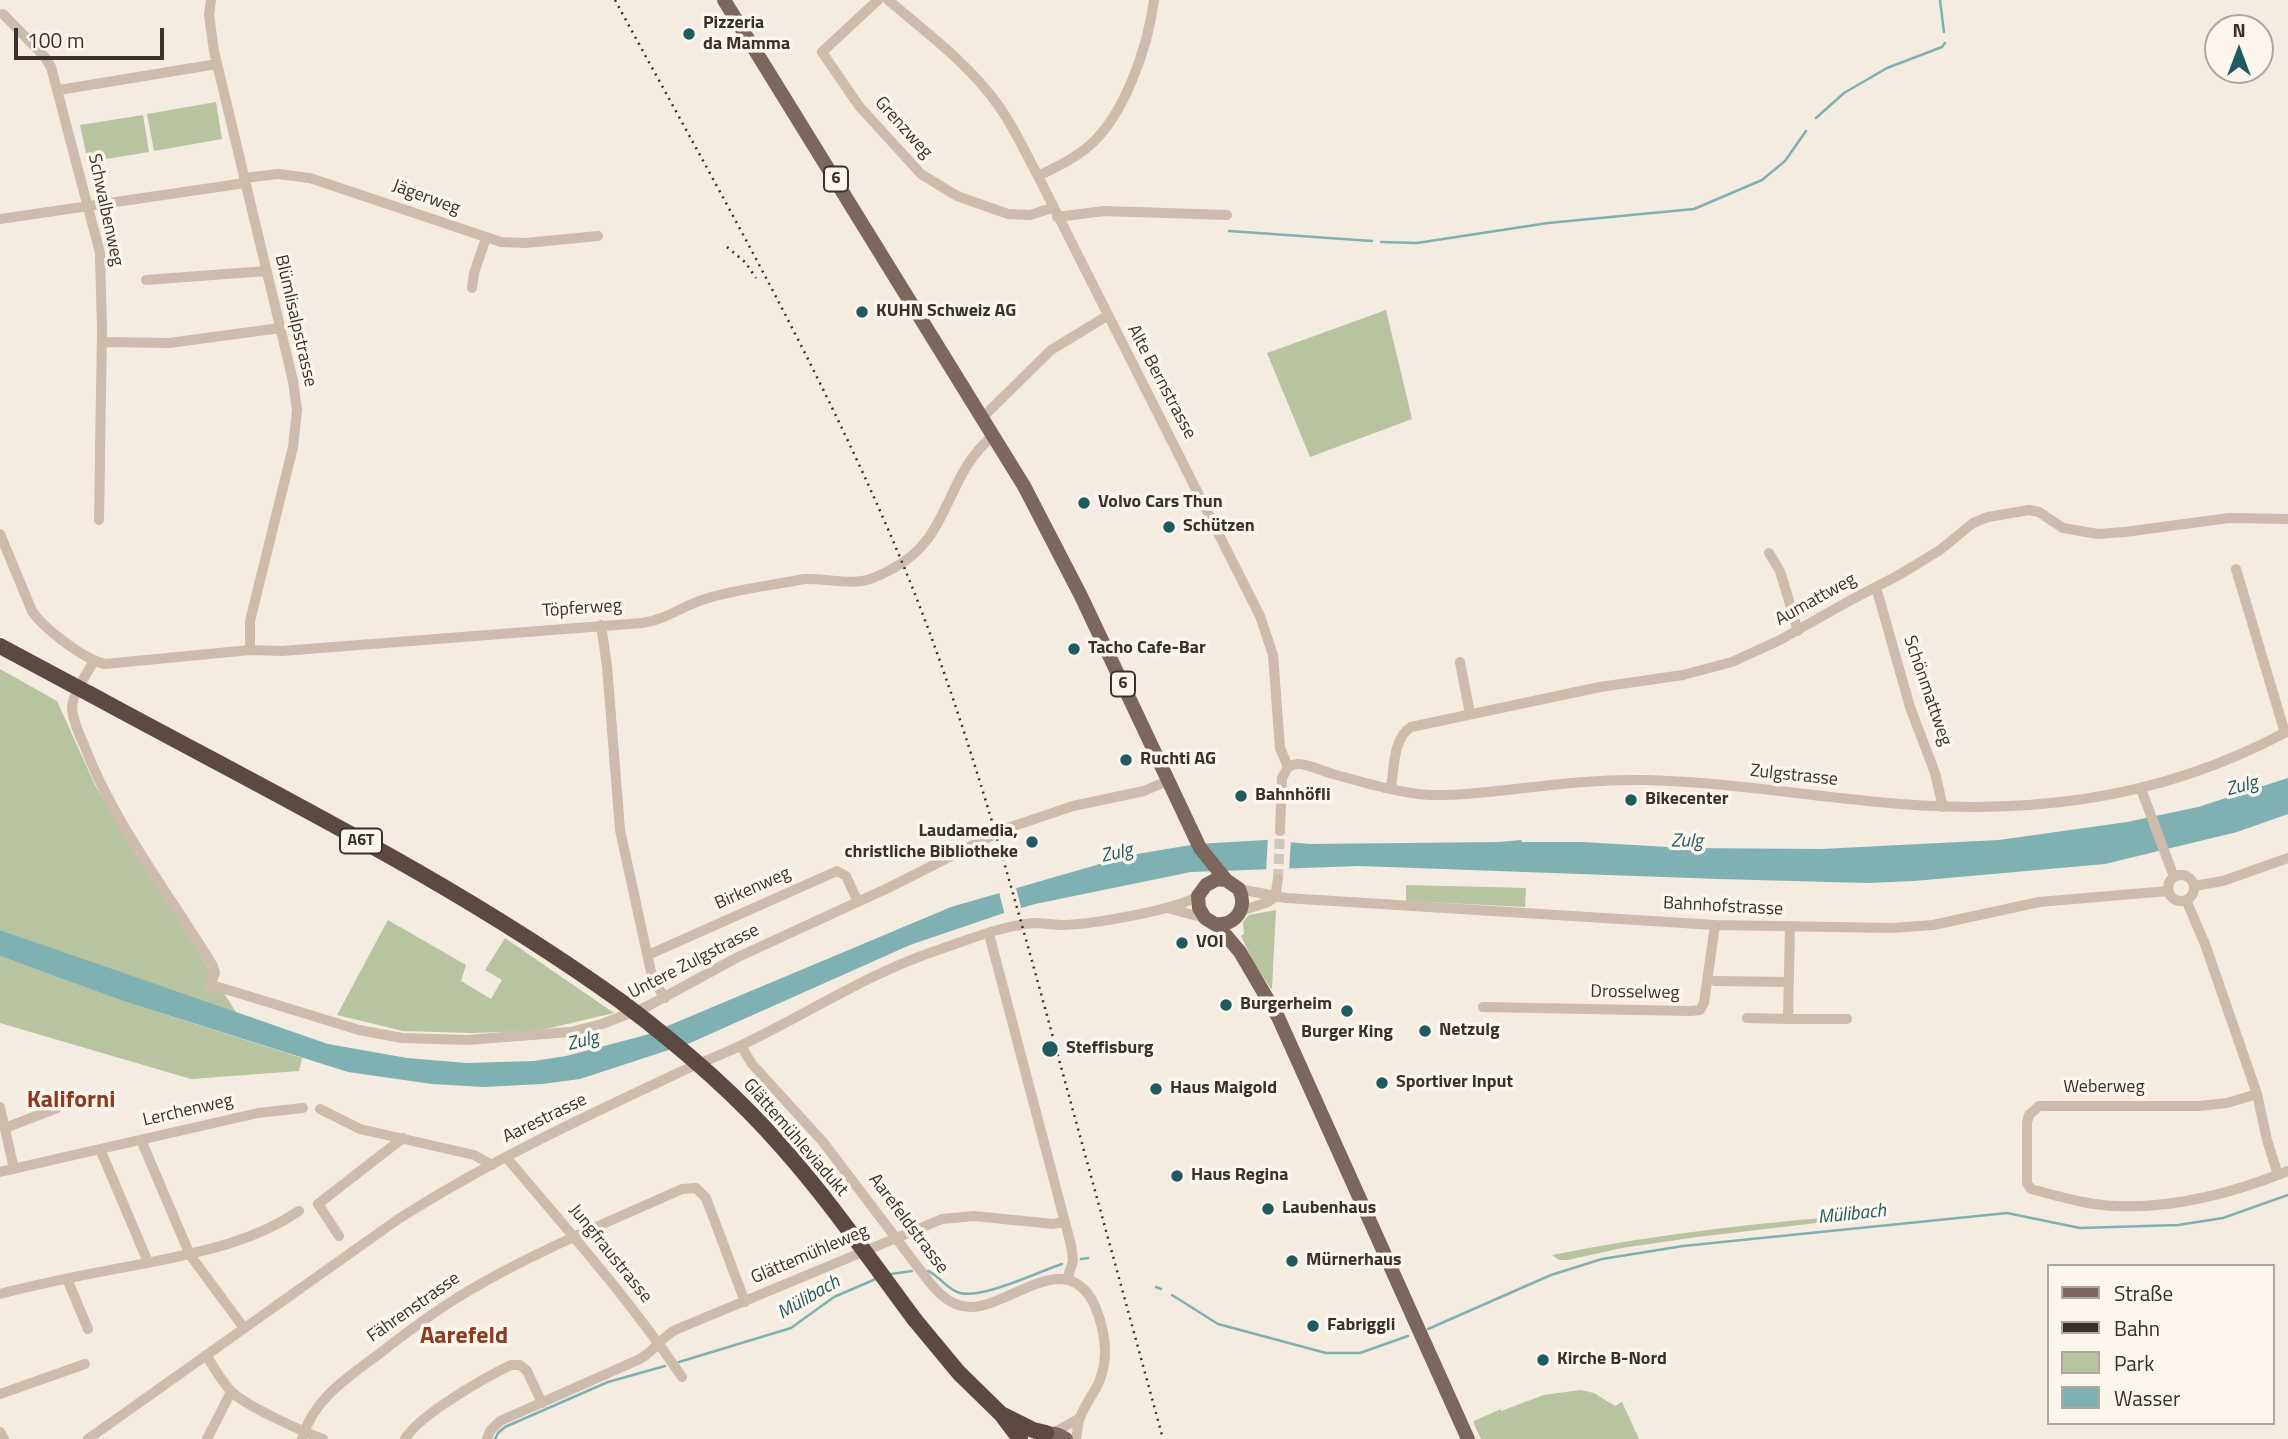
<!DOCTYPE html>
<meta charset="utf-8">
<style>
body{margin:0}
#map{position:relative;width:2288px;height:1439px;overflow:hidden;background:#f4ebe1;font-family:"Titillium Web",sans-serif}
canvas{display:block}
.legend{position:absolute;left:2047px;top:1264px;width:228px;height:161px;box-sizing:border-box;background:#fbf5ee;border:2px solid #aea6a0;margin:0;padding:9px 12px;list-style:none;font-size:21px;color:#3b302b}
.legend li{display:flex;align-items:center;gap:14px;height:35px}
.legend b{width:35px;border:2px solid #aea6a0}
.north{position:absolute;left:2204px;top:14px;width:70px;height:70px;box-sizing:border-box;background:#fbf5ee;border:2px solid #aea6a0;border-radius:50%;rotate:0deg;font-size:19px;font-weight:700;line-height:28px;text-align:center;color:#3b302b}
.north::after{content:'';display:block;margin:auto;width:24px;height:32px;background:#1f5a5e;clip-path:polygon(50% 0,100% 100%,50% 72%,0 100%)}
.scale{position:absolute;left:14px;top:28px;width:150px;height:32px;box-sizing:border-box;border:4px solid #3b302b;border-top:0;padding-left:9px;font-size:21px;line-height:24px;white-space:nowrap;color:#3b302b;-webkit-text-stroke:5px #fbf5ee;paint-order:stroke}
</style>
<div id="map">
<canvas width="2288" height="1439"></canvas>
<ul class="legend">
<li><b style="height:9px;background:#7d675c"></b>Straße</li>
<li><b style="height:9px;background:#3b302b"></b>Bahn</li>
<li><b style="height:19px;background:#b8c4a0"></b>Park</li>
<li><b style="height:19px;background:#7fb0b2"></b>Wasser</li>
</ul>
<div class="north">N</div>
<div class="scale">100 m</div>
</div>
<script>
const context = document.querySelector('canvas').getContext('2d');
context.lineJoin = 'round';
function paint(path, color) {
  context.fillStyle = color;
  context.fill(path, 'evenodd');
}
function strokePath(path, color, width, dash) {
  context.strokeStyle = color;
  context.lineWidth = width;
  context.lineCap = dash ? 'butt' : 'round';
  context.setLineDash(dash || []);
  context.stroke(path);
}
function label(font, color, halo, rows, align = 'center') {
  context.font = font + ' "Titillium Web",sans-serif';
  context.lineWidth = 7;
  context.setLineDash([]);
  context.textBaseline = 'middle';
  context.strokeStyle = halo;
  context.fillStyle = color;
  for (const [text, x, y, turn = 0] of rows) {
    context.save();
    context.translate(x, y);
    context.rotate((+turn || 0) * Math.PI / 180);
    context.textAlign = isNaN(turn) ? turn : align;
    if (halo) context.strokeText(text, 0, 0);
    context.fillText(text, 0, 0);
    context.restore();
  }
}
paint(new Path2D(`
 M216 102 222 139 154 151 147 114Z
 M143 115 149 152 88 162 80 125Z
 M1386 310 1412 419 1310 457 1267 353Z
 M0 669 57 701 95 785 237 1014 0 930Z
 M1406 885 1526 888 1525 907 1406 901Z
 M1276 910 1272 988 1271 989 1254 963 1241 936 1244 934 1243 922 1249 915Z
 M388 920 466 965 461 981 491 999 502 980 485 970 505 938 614 1013 537 1031 471 1033 403 1031 337 1015Z
 M0 956 120 1000 302 1058 299 1071 191 1079 0 1023Z
 M1884 1213 1885 1215 1697 1237 1622 1248 1568 1260H1559L1552 1255C1661 1233 1773 1221 1884 1213Z
 M1580 1390 1594 1393 1615 1406 1622 1402 1639 1439H1481L1474 1424V1421L1501 1409V1411L1544 1395Z`), '#b8c4a0');
paint(new Path2D(`
 M2288 778V814L2237 832 2105 864 1914 881 1868 883 1719 879 1359 866 1191 872 1035 904 1001 914 910 945 690 1043 580 1079 542 1084 484 1087 432 1084 348 1072 120 1000 0 956V930L328 1044 407 1058 467 1063 534 1061 566 1056 646 1035 951 907 1131 855 1197 844 1266 840 1310 844 1499 842 1521 840 1522 842H1582L1685 848 1821 849 1999 840 2127 822 2198 807Z`), '#7fb0b2');
paint(new Path2D(`
 M1268 837 1291 839 1289 872H1266Z
 M1015 884 1022 911 1005 916 998 888Z`), '#f4ebe1');
strokePath(new Path2D(`
 M1940 0 1944 32
 M1816 118 1844 93 1887 68 1942 47 1945 43
 M1229 231 1372 241
 M1381 242 1417 243 1548 223 1694 209 1762 180 1785 161 1806 131
 M1081 1259 1088 1258
 M928 1271C940 1276 947 1290 960 1293 982 1299 1038 1272 1062 1264
 M891 1274 912 1271
 M1156 1287 1161 1289
 M1172 1295 1218 1324 1326 1353H1360L1408 1336
 M1428 1329 1551 1275 1602 1259 1683 1246 2007 1213 2080 1228 2178 1225 2223 1218 2288 1195
 M679 1362 791 1328 834 1297 878 1278
 M495 1439 498 1433 505 1427 608 1382 665 1366`), '#7fb0b2', 2.5);
strokePath(new Path2D(`
 M1278 879 1280 831`), '#cfc6bd', 10, [10, 5]);
strokePath(new Path2D(`
 M211 0 209 15 214 51 293 381 297 410 293 447 250 621V650
 M878 0 822 52 859 106 921 174 957 196 1008 214 1030 215 1052 208
 M888 0C926 32 969 64 998 105 1014 127 1025 152 1038 176L1260 616 1273 655 1280 748 1288 767
 M3 14 44 56 51 67 100 253 102 330 99 520
 M59 90 217 64
 M1038 176C1056 167 1074 159 1089 146 1125 115 1148 46 1154 0
 M244 178 278 174 310 178 501 242 525 243 598 236
 M1057 217 1104 211 1227 215
 M0 219 245 183
 M146 280 266 271
 M472 288 474 273 486 238
 M102 342 169 343 280 328
 M983 417 1051 350 1107 316
 M0 534 32 611C43 628 85 660 105 664L250 650 282 651 642 623C665 620 681 607 702 600 734 589 770 586 804 579 823 578 844 584 862 581 872 580 884 573 892 569 953 537 943 476 994 435
 M1769 553 1780 571 1798 631
 M2236 569 2285 733
 M1876 587 1910 707 1935 773 1943 807
 M601 625 607 666 620 830 651 972 655 983 665 998
 M94 661C87 674 72 693 72 709 73 721 79 734 84 745 114 824 169 893 213 966L215 973 209 988
 M1460 662 1470 714
 M1288 767C1292 765 1293 764 1298 764 1309 764 1322 771 1333 774 1365 783 1399 793 1431 795 1460 796 1488 792 1516 789 1559 784 1603 779 1647 780 1721 782 1795 794 1868 801 2017 817 2155 803 2288 731
 M1391 788C1394 769 1393 738 1411 727L1600 687 1683 675 1732 662 1780 640 1849 601 1899 575 1940 550 1973 523 1988 517 2029 510 2039 512 2063 528 2098 534 2125 532 2229 518 2288 519
 M2141 789 2174 877
 M1280 831 1282 778 1288 767
 M2168 888a13 13 0 1 1 26 0a13 13 0 1 1-26 0Z
 M2194 886 2223 881 2288 858
 M1239 889 1286 898 1715 925 1892 928 1933 925 2039 902 2168 891
 M2186 900 2205 944 2257 1094 2267 1140 2278 1175
 M1167 908 1205 918
 M1241 911 1268 902 1275 897 1278 879
 M989 934 1071 1245 1073 1261 1067 1280
 M648 955 837 871 846 876 858 902
 M1715 981 1788 982
 M212 985 359 1030 402 1038 467 1040 570 1032 602 1024 646 1007 738 957 888 888 1005 829 1073 806 1144 791 1169 780
 M1483 1007 1691 1011 1700 1010 1704 1003 1715 925
 M1747 1018 1788 1019 1790 927
 M1788 1019H1847
 M741 1046 752 1064 823 1142 927 1279C938 1293 951 1307 971 1307 1012 1306 1067 1245 1095 1306 1102 1323 1107 1345 1104 1364 1101 1388 1087 1398 1080 1418 1077 1424 1078 1432 1076 1439
 M2257 1094 2227 1103 2199 1106H2039L2029 1115 2027 1123V1183L2031 1189C2058 1196 2087 1205 2115 1206 2175 1209 2233 1193 2288 1171
 M0 1107 14 1169
 M320 1109 360 1129 474 1155 492 1165
 M5 1128 57 1108
 M141 1140 190 1255 244 1328
 M100 1149 148 1262
 M506 1157C567 1229 629 1299 682 1377
 M0 1172 258 1113 303 1108
 M339 1236 318 1204 403 1138
 M67 1279 88 1329
 M0 1294C48 1281 98 1272 147 1263 201 1252 253 1242 299 1211
 M206 1355C214 1367 221 1381 231 1391 245 1406 302 1431 323 1439
 M0 1394 85 1364
 M0 1432 4 1439
 M1053 1433 1080 1418
 M88 1439 397 1220C490 1160 593 1113 693 1066 709 1059 726 1053 742 1045 809 1013 870 972 941 949 970 939 1002 926 1033 923 1043 923 1054 925 1064 925 1093 924 1176 910 1198 896
 M207 1439 231 1392
 M302 1439C313 1399 347 1378 379 1354 408 1331 438 1309 470 1290 538 1250 611 1221 682 1189L696 1188 706 1198 745 1302
 M405 1439C419 1415 484 1378 511 1365H520L527 1371 542 1403
 M487 1439 490 1431 500 1421 640 1359C654 1351 661 1338 675 1330L942 1219 974 1216 1053 1224 1064 1222`), '#cdbbac', 10);
strokePath(new Path2D(`
 M724 0 1024 486 1081 596 1200 848 1226 880
 M1215 924C1236 926 1248 908 1239 889L1226 880 1217 879 1206 885 1198 896 1199 908 1205 918 1218 926 1240 952 1278 1017 1468 1439
 M1040 1439C1048 1431 1056 1432 1066 1439`), '#7d675c', 14);
strokePath(new Path2D(`
 M0 646 71 684
 M90 694C270 792 457 883 623 1003
 M915 1320 959 1373 1001 1414 1020 1439
 M1003 1415 1033 1430 1046 1433`), '#5c4a42', 16);
strokePath(new Path2D(`
 M615 0C720 193 831 385 913 589 968 729 1008 874 1048 1019 1086 1159 1125 1299 1163 1439
 M727 247 745 262 756 278`), '#3b302b', 2.5, [2, 5]);
strokePath(new Path2D(`
 M71 684 90 694
 M623 1003C680 1046 734 1092 781 1146 830 1201 871 1261 915 1320`), '#5c4a42', 16);
for (const [x, y, r, color] of [
 [689,34,7,"#1f5a5e"],
 [862,312,7,"#1f5a5e"],
 [1084,503,7,"#1f5a5e"],
 [1169,527,7,"#1f5a5e"],
 [1074,649,7,"#1f5a5e"],
 [1126,760,7,"#1f5a5e"],
 [1241,796,7,"#1f5a5e"],
 [1631,800,7,"#1f5a5e"],
 [1032,842,7,"#1f5a5e"],
 [1182,943,7,"#1f5a5e"],
 [1226,1005,7,"#1f5a5e"],
 [1347,1011,7,"#1f5a5e"],
 [1425,1031,7,"#1f5a5e"],
 [1050,1049,9,"#1f5a5e"],
 [1382,1083,7,"#1f5a5e"],
 [1156,1089,7,"#1f5a5e"],
 [1177,1176,7,"#1f5a5e"],
 [1268,1209,7,"#1f5a5e"],
 [1292,1261,7,"#1f5a5e"],
 [1313,1326,7,"#1f5a5e"],
 [1543,1360,7,"#1f5a5e"]
]) {
  const dot = new Path2D();
  dot.arc(x, y, r, 0, 2 * Math.PI);
  context.fillStyle = color;
  context.fill(dot);
  strokePath(dot, '#fbf5ee', 2.5);
}
for (const [x, y, w] of [
 [836,179,24],
 [1123,684,24],
 [361,841,42]
]) {
  const box = new Path2D();
  box.roundRect(x - w / 2, y - 12.5, w, 25, 5);
  context.fillStyle = '#fbf5ee';
  context.fill(box);
  strokePath(box, '#3b302b', 2);
}
label('bold 16px', '#3b302b', null, [
 ["6",836,179],
 ["6",1123,684],
 ["A6T",361,841]
]);
label('bold 18px', '#3b302b', '#fbf5ee', [
 ["Pizzeria",703,24],
 ["da Mamma",703,45],
 ["KUHN Schweiz AG",876,312],
 ["Volvo Cars Thun",1098,503],
 ["Schützen",1183,527],
 ["Tacho Cafe-Bar",1088,649],
 ["Ruchti AG",1140,760],
 ["Bahnhöfli",1255,796],
 ["Bikecenter",1645,800],
 ["Laudamedia,",1018,832,"right"],
 ["christliche Bibliotheke",1018,853,"right"],
 ["VOI",1196,943],
 ["Burgerheim",1240,1005],
 ["Netzulg",1439,1031],
 ["Burger King",1347,1033,"center"],
 ["Steffisburg",1066,1049],
 ["Sportiver Input",1396,1083],
 ["Haus Maigold",1170,1089],
 ["Haus Regina",1191,1176],
 ["Laubenhaus",1282,1209],
 ["Mürnerhaus",1306,1261],
 ["Fabriggli",1327,1326],
 ["Kirche B-Nord",1557,1360]
], 'left');
label('18px', '#3b302b', '#fbf5ee', [
 ["Grenzweg",903,128,48],
 ["Jägerweg",426,198,20],
 ["Schwalbenweg",105,210,78],
 ["Blümlisalpstrasse",295,321,77],
 ["Alte Bernstrasse",1161,382,62],
 ["Aumattweg",1816,600,-29],
 ["Töpferweg",582,609,-4],
 ["Schönmattweg",1927,691,71],
 ["Zulgstrasse",1794,776,6],
 ["Birkenweg",753,889,-24],
 ["Bahnhofstrasse",1723,907,3],
 ["Untere Zulgstrasse",694,962,-27],
 ["Drosselweg",1635,993,1],
 ["Weberweg",2104,1088],
 ["Lerchenweg",188,1111,-13],
 ["Aarestrasse",545,1119,-26],
 ["Glättemühleviadukt",795,1138,49],
 ["Aarefeldstrasse",908,1224,53],
 ["Jungfraustrasse",610,1254,51],
 ["Glättemühleweg",810,1255,-23],
 ["Fährenstrasse",414,1308,-35]
]);
label('italic 19px', '#1f5a5e', '#fbf5ee', [
 ["Zulg",2242,787,-15],
 ["Zulg",1687,842,1],
 ["Zulg",1117,854,-13],
 ["Zulg",583,1042,-14],
 ["Mülibach",1852,1215,-6],
 ["Mülibach",809,1298,-30]
]);
label('bold 24px', '#8c3b22', '#fbf5ee', [
 ["Kaliforni",71,1101],
 ["Aarefeld",464,1337]
]);
</script>
